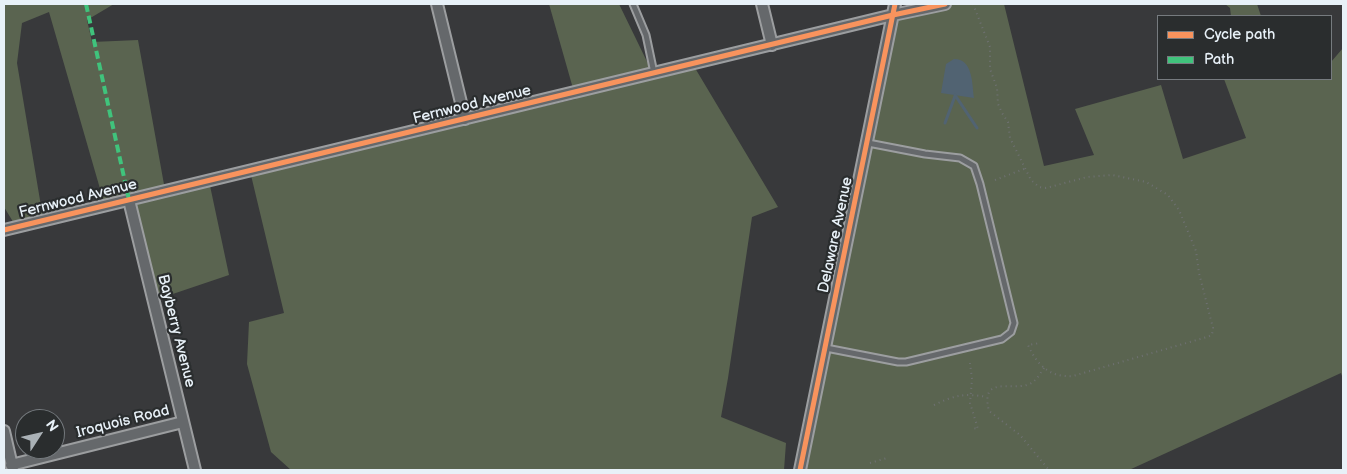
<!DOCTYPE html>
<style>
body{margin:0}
#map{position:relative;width:1347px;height:474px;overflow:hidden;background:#38393b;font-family:"Balsamiq Sans",sans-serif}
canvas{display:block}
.frame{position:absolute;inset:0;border:5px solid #e8f1f8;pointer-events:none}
.legend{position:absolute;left:1157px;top:15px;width:175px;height:65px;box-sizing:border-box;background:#2a2d2e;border:1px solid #767b7f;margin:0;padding:6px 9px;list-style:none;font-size:15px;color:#e8f1f8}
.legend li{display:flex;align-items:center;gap:10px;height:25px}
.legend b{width:25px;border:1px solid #767b7f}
.north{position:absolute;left:15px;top:409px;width:50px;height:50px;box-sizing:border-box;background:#2a2d2e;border:1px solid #767b7f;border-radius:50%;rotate:55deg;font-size:14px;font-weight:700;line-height:20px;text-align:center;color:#e8f1f8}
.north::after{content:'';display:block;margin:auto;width:18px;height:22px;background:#aab1b6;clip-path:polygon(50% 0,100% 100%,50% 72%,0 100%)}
</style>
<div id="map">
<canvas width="1347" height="474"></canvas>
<div class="frame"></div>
<ul class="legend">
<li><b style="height:6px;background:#f8935d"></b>Cycle path</li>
<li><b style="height:6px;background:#40c37c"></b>Path</li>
</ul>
<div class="north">N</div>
</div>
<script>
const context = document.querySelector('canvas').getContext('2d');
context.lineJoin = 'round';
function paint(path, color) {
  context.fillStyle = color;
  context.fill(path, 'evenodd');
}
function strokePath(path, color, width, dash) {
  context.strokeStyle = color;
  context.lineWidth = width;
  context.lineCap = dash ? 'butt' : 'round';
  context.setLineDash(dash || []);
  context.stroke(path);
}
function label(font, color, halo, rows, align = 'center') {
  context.font = font + ' "Balsamiq Sans",sans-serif';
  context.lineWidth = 4.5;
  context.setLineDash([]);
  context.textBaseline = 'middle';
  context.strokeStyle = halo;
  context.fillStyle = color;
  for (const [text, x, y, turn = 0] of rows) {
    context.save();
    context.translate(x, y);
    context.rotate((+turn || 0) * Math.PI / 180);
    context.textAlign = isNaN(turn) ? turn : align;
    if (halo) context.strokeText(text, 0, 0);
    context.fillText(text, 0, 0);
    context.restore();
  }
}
paint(new Path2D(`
 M4 4H114L87 20 92 42 138 40 165 190 209 181 229 275 155 300 128 200 105 206 49 12 22 23 17 63 43 218 15 225 4 207Z
 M549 4H619L655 78 695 68 778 207 752 217 728 378 721 417 786 443 784 470H291L271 452 247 364 249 322 284 313 250 171 576 99Z
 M945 4H1004L1044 166 1094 155 1075 109 1161 85 1183 159 1246 138 1224 79H1331V62L1343 48V379L1341 373 1129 470H800L893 15Z
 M1225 4H1257L1261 16H1231L1230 8Z`), '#5a6450');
paint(new Path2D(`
 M954 59C973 59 972 83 974 98L941 93 946 64Z`), '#516372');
strokePath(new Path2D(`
 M955 95 977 128
 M945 123 955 96`), '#516372', 3);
const service = new Path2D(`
 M633 4 646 35 654 73
 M826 348 898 362H906L1002 339 1011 332 1014 323 980 184 974 166 960 158 925 154 868 143`);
const minor = new Path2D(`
 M437 4 465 119
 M762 4 772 45
 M129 200 195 470
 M4 230 893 15 945 4
 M4 431 13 470
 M11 465 183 422
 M800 470 895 4`);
strokePath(service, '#9c9ea0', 9);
strokePath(minor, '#9c9ea0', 14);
strokePath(new Path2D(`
 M973 4 990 47V69L997 88 998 104 1002 113 1008 122 1010 138 1031 180 1039 187 1046 188 1087 177 1112 175 1146 182 1168 195 1179 210 1196 251 1199 273 1213 328 1212 335 1207 337 1073 376C1050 378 1037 365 1028 345L1040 343
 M995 180 1024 169
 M970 363 972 379 970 403 978 429 973 428
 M1044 368C1039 375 1035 383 1027 385 1010 390 980 376 989 411L1020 435 1049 470
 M934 405C955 395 965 393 987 397
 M870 463 887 458`), '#6f7172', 2, [1, 4]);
strokePath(service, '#65686b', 5);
strokePath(minor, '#65686b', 10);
strokePath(new Path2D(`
 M86 4 129 200`), '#40c37c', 4, [8, 4]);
strokePath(new Path2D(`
 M4 230 893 15 945 4
 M800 470 895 4`), '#f8935d', 5);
label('15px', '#e8f1f8', '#2a2d2e', [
 ["Fernwood Avenue",472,105,-14],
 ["Fernwood Avenue",78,199,-14],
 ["Delaware Avenue",836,235,-78],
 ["Bayberry Avenue",176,331,76],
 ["Iroquois Road",123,422,-14]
]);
</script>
